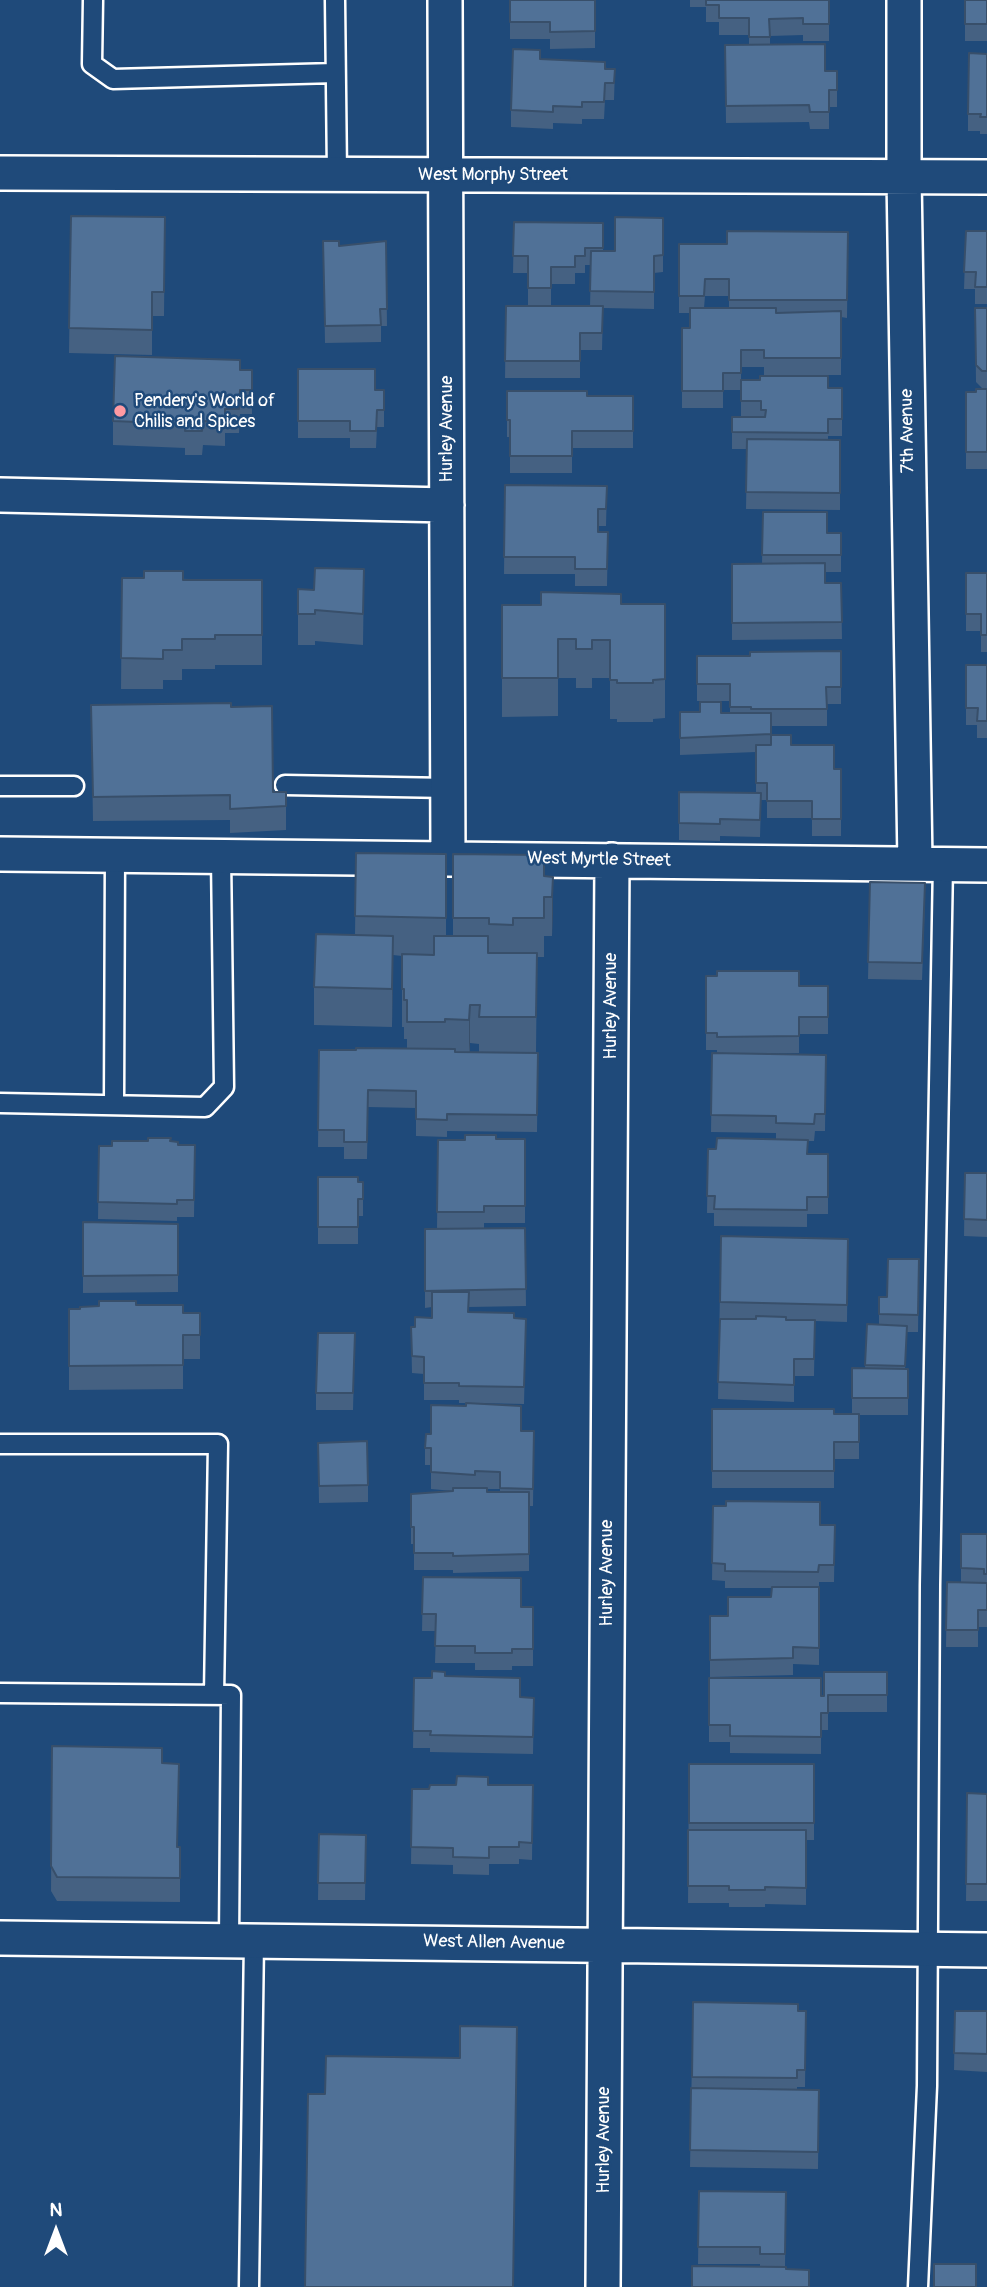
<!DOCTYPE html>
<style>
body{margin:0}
#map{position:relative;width:987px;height:2287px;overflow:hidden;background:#1f4a7a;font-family:Pangolin,sans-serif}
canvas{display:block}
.north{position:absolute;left:21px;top:2196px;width:70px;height:70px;-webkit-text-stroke:5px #1f4a7a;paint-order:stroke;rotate:0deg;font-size:19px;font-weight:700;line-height:28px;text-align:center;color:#fff}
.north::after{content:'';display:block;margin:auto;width:24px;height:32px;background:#fff;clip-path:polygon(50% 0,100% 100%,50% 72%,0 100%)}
</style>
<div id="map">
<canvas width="987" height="2287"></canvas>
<div class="north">N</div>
</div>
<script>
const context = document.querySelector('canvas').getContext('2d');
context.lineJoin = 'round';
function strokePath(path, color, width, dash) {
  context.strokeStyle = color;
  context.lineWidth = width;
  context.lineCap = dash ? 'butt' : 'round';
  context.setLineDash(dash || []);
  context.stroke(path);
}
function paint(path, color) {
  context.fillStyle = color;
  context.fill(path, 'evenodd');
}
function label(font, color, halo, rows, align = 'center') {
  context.font = font + ' Pangolin,sans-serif';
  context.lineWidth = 5;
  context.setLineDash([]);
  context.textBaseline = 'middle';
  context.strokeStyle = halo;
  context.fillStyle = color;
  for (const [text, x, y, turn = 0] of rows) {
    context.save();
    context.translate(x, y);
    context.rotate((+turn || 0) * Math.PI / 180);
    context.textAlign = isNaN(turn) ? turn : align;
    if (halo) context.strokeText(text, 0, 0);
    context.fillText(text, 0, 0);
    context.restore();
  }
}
const lane = new Path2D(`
 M93 0 92 64 113 79 335 73
 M335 0 337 174
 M285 785 448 788
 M0 786H74
 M0 1103 205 1107 224 1087 221 856
 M114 1105 115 855
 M0 1444H218L214 1695
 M0 1693 231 1695 229 1940
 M249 2287 254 1941
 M918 2287 927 2086 930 1585 943 864`);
const street = new Path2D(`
 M445 0 448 858
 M904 0V176L915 863
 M0 173 987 177
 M0 495 447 505
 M0 854 987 865
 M0 1938 987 1950
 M603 2287 612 860`);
strokePath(lane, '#fff', 23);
strokePath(street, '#fff', 38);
strokePath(lane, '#1f4a7a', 18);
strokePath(street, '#1f4a7a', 33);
paint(new Path2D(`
 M510 0H595V48L550 49V39H510Z
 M690 0H829V41H803V35L770 36V45L825 71H837V107H829V129H810L809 122 726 123 725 45H749V35H719V22H706V7H690Z
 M965 0H987V41H965Z
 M987 54V134H980V131H968V114Z
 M540 59 615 69 614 100H605L604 119H582V124L553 123V129L511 127V110Z
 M71 216 165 217 164 316H152V355L69 353Z
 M663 218V272L654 273V309L603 308 602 350H580V378H505L506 306H590L591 265H585V273H575V284H551V305H528V273H513L514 222 603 223V251H615Z
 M966 231H987V304H975V289H964Z
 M848 232 847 318 841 317V375H764V367H741V380L828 388H842V436H828V440H840V510L746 509 747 449H732V417H741V390H723V408H682V328H690V313H679V244H727ZM705 296H729V308H704Z
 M323 241 339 246 386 241 387 326H381V342L325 343Z
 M975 308H987V388H982L976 382Z
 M298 369 375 390H384V427H377L376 448H350V438H298Z
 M240 370H252V414H240L239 433H225V446L203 445 202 455H185V448L113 445V421Z
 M987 389V469H966V392H976Z
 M507 391 587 396H633V448H572V473H510V437H507Z
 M505 485 607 486 606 526H598V532H608L607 586H575V574H504Z
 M763 512 827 533H841V572H825V583H841L842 639 732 640V564H762Z
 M364 569 363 645 315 641V645H298V589L314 590Z
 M966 573H987V652H981V631H966Z
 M122 578 262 580V665H215V669H182V680H163V689H121Z
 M665 604V718L653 719V722H617V719H610V678H592V688H576V678H558V716L502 717V605Z
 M841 651V704H827V726H771V735L834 769H841V836H812V818H767V800H761L760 837 720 836V841L679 840V792L756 793V752L680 755V712L730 713V701H697V656H750Z
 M966 665H987V738H977V725H966Z
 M91 705 231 707 273 792H286V830L230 833V820L93 821Z
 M356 853 446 854V936H453V854L544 876 553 877 552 936H544V957H537L536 1053H538L537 1132 447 1131V1137L416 1136V1108L368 1107 367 1159H344V1147H318L319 1050 407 1048V1039H404V1027H402V956L393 955 392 1027 314 1025V987L355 935ZM470 1043 479 1044V1052H470Z
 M870 882 925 900 922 980 868 979Z
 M706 976 799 986H828V1034H799V1053L748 1054 826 1055 825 1131H815L814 1141H808V1154H828V1214H807V1227L714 1226V1213H707L708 1149H716L776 1139V1133L711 1132 712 1053H717V1050H706Z
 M525 1139V1223H484V1228H525L526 1306 469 1307V1312L526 1319 524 1404 476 1403 521 1431H534L533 1506H529V1571L453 1573V1570H414V1544H411V1494L453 1491 431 1489V1465H425V1448L431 1434 466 1406V1403H459V1400H424V1374L412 1373 411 1327H415L432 1318V1307L425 1308V1229H437L438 1140ZM487 1489H500V1492H487Z
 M171 1141 178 1145H195L194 1217H177V1221L98 1219 99 1146H112Z
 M965 1173H987V1237L964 1236Z
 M318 1177 363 1182V1216H358V1244H318Z
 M83 1222 178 1224V1292L83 1293Z
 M721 1236 848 1239 847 1322 815 1321 814 1376H794V1402L718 1399Z
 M919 1259 918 1332H907L905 1369H908V1415H859V1459H834V1488H712V1409L852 1414V1368L865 1369 867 1324 879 1325V1297H887Z
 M136 1305 183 1313H200V1359H183V1389L69 1390V1309Z
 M355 1333 353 1410H316V1393Z
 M318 1443 368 1485V1502L319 1503Z
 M713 1506 820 1525H835L834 1582H819V1665L793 1664V1675L710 1677V1616H728L771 1597 772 1588H725V1581L712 1580Z
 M961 1534H987V1627H978V1647H946L947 1582 961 1583Z
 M423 1577 521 1607H533V1666H512V1670H475V1663H435L436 1631H422Z
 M887 1672V1712H828V1730H821V1754L730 1753V1742H709V1678L824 1696Z
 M445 1676 520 1697 534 1698 533 1754 430 1752V1748H413L414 1678Z
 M52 1746 162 1763 178 1847H180V1902L57 1901 51 1891Z
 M689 1764H814V1840H806V1905L765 1904V1907H729V1903H688Z
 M488 1785H533L532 1860 519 1859V1864H489V1875L453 1874V1865L411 1864 412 1789H429Z
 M967 1793 987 1794V1901H966Z
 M319 1834 366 1835 365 1900H318Z
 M693 2002 806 2011 805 2087H797V2090H819L818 2169 690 2167Z
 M955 2011H987V2072L954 2070Z
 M699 2191 786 2192 785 2267 809 2287 760 2267V2264H698Z`), '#456182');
paint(new Path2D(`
 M553 877V915L552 936V897Z
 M393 936V974L392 1027V989Z
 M470 1005V1043L469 1058V1020Z`), '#384f6a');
const building = new Path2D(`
 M510 0H595V31L550 32V22H510Z
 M706 0H829V24H803V18L769 19 770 37H749V18H719V5H706Z
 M965 0H987V24H965Z
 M825 44V71H837V90H829V112H810L809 105 726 106 725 45Z
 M513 49 540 50V59L605 62V69H615L614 83H605L604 102H582V107L553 106V112L511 110Z
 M969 53 987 54V117H980L981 114H968Z
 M71 216 165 217 164 292H152V330L69 328Z
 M615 217 663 218V255L654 256V292L590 291 591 251H615Z
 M514 222 603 223V248H585V256H575V267H551V288H528V256H513Z
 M727 231 848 232 847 300H729V279H705L704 296H679V244H727Z
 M966 231H987V287H975L976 272H964Z
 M323 241H339V246L386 241 387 309H380L381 325 325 326Z
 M506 306H603L602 333H580V361H505Z
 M690 308H776V313L841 311V358H764V350H741V373H723V391H682V328H690Z
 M975 308H987V371H982L976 365Z
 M115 356 240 360V370H252V390H240L239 409H225V422L203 421 202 431H185V424L113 421Z
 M298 369H375V390H384V410H377L376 431H350V421H298Z
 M760 376H828V388H842V419H828V433L732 432V417H765L766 410H761V401H741V380H760Z
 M976 389H987V452H966V392H976Z
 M507 391H587V396H633V431H572V456H510V420H507Z
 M747 439 840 440V493L746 492Z
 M505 485 607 486 606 509H598V532H608L607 569H575V557H504Z
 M763 512H827V533H841V555H762Z
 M825 563V583H841L842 622 732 623V564Z
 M315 568 364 569 363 614 315 610V614H298V589L314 590Z
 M144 571H183V580H262V635H215V639H182V650H163V659L121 658 122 578H144Z
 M966 573H987V635H981V614H966Z
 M541 592 621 594V604H665V679L653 680V683H617V680H610V640H592V649H576V639H558V678H502V605H541Z
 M841 651V687H826L827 709H751V707H730V684H697V656H750V652Z
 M966 665H987V721H977L978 708H966Z
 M700 702H721V713H771V734L680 738V712H700Z
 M231 703V707L272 706 273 792H286V806L230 809V795L93 797 91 705Z
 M771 735H791V745H834V769H841V819H812V801H767V783H756V745H771Z
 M679 792 761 793 760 820 720 819V824L679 823Z
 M356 853 446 854V918L355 916Z
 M453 854 544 855V876L553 877 552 897H544V918H513V925L489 924V918H453Z
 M870 882 925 883 922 963 868 962Z
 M316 934 393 936 392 989 314 987Z
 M434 936H488V953H537L536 1017H479L480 1005H470L469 1020 445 1019V1022H407V1000H404V989H402V954L434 955Z
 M717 971H799V986H828V1017H799V1036L717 1037V1033H706V976H717Z
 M356 1048 455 1049V1052L538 1053 537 1115 447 1114V1120L416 1119V1091L368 1090 367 1142H344V1130H318L319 1050H356Z
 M712 1053 826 1055 825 1114H815L814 1124 776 1123V1116L711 1115Z
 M465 1135H496V1139H525V1206H484V1212H437L438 1140H465Z
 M148 1138H171L170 1141 178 1142V1145H195L194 1200H177V1204L98 1202 99 1146H112V1141H148Z
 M717 1138 808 1140 807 1154H828V1197H807V1210L714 1209 715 1196H707L708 1149H716Z
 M965 1173H987V1220L964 1219Z
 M318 1177H358V1182H363V1199H358V1227H318Z
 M83 1222 178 1224V1275L83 1276Z
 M525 1228 526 1289 425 1291V1229Z
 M721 1236 848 1239 847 1305 720 1302Z
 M888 1259H919L918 1315 879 1314V1297H887Z
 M432 1292H469L468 1312 514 1313V1318L526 1319 524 1387 459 1386V1383H424V1357L412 1356 411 1327H415V1317L432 1318Z
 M99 1301H136V1305H183V1313H200V1335H183V1365L69 1366V1309H80V1307L99 1306Z
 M756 1316 786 1317V1320H815L814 1359H794V1385L718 1382 720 1319H756Z
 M867 1324 907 1326 905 1366 865 1365Z
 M318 1333H355L353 1393H316Z
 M852 1368 908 1369V1398H852Z
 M466 1403 521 1406V1431H534L533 1489 500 1488V1472L475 1471V1475L431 1472V1448H425L426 1434H431V1405L466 1406Z
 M712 1409H834V1414H859V1442H834V1471H712Z
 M367 1441 368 1485 319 1486 318 1443Z
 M453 1488H487V1492H529V1554L453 1556V1553H414V1527H411V1494L453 1491Z
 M726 1501 820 1502V1525H835L834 1565H819L818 1572 725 1571V1564L712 1563 713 1506H726Z
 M961 1534H987V1574H984V1569L961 1568Z
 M423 1577 521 1578V1607H533V1649H512V1653H475V1646H435L436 1614H422Z
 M947 1582 987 1583V1610H978V1630H946Z
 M772 1587H819V1648L793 1647V1658L710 1660V1616H728V1597H771Z
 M432 1671 445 1672V1676L520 1678V1697L534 1698 533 1737 430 1735 431 1731H413L414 1678H432Z
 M824 1672H887V1695H828V1713H821V1737L730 1736V1725H709V1678H821V1696H824Z
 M52 1746 162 1748V1763L179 1764 177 1847H180V1878L57 1877 51 1866Z
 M689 1764H814V1823H689Z
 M457 1776 488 1777V1785H533L532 1843 519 1842V1847H489V1858L453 1857V1848L411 1847 412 1789H429L430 1785H456Z
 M967 1793 987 1794V1884H966Z
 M688 1830H806V1888L765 1887V1890H729V1886H688Z
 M319 1834 366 1835 365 1883H318Z
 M693 2002 798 2004V2011H806L805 2070H797V2078L692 2077Z
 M955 2011H987V2054L954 2053Z
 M460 2026 517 2027 513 2287H305L308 2094H325L326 2056 460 2058Z
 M691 2088 819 2090 818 2152 690 2150Z
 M699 2191 786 2192 785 2254H760V2247H698Z
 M934 2264H976V2287H934Z
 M692 2266 786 2267V2269L809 2270V2287H692Z`);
paint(building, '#507197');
strokePath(building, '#384f6a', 2);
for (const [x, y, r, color] of [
 [120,411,7,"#ff9aa2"]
]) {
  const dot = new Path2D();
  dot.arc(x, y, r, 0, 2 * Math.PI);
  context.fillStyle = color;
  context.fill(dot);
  strokePath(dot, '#1f4a7a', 2.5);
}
label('18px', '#fff', '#1f4a7a', [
 ["West Morphy Street",493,175],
 ["Hurley Avenue",447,429,-90],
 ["7th Avenue",908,431,-91],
 ["West Myrtle Street",599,860,1],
 ["Hurley Avenue",611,1006,-90],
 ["Hurley Avenue",607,1573,-90],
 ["West Allen Avenue",494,1943,1],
 ["Hurley Avenue",604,2140,-90]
]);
label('18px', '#fff', '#1f4a7a', [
 ["Pendery's World of",134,401],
 ["Chilis and Spices",134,422]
], 'left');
</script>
